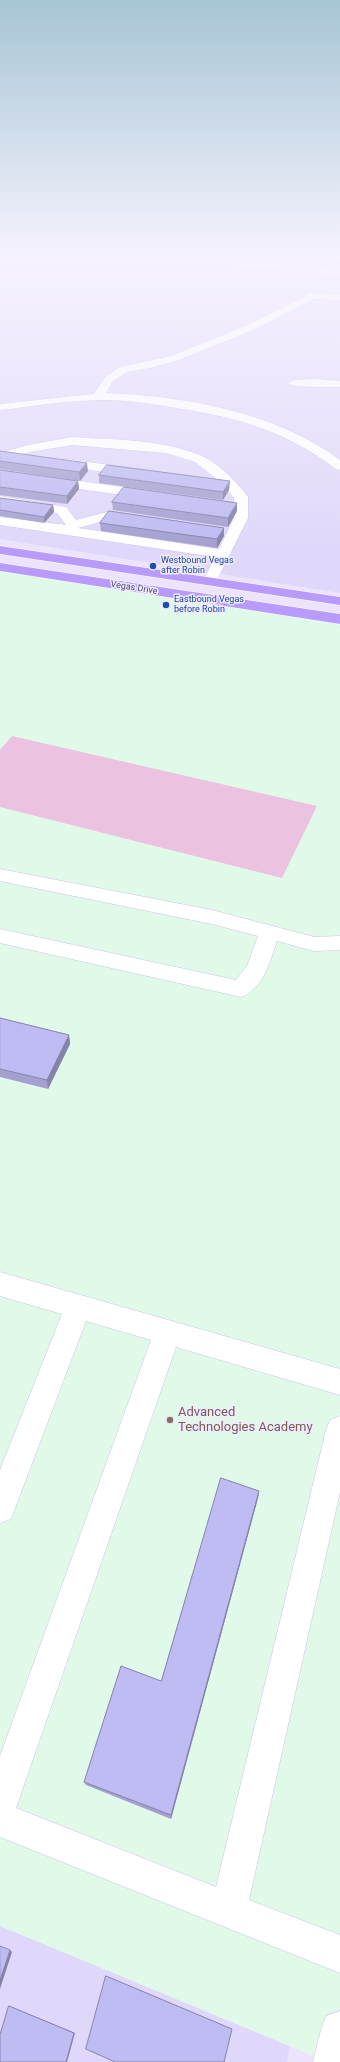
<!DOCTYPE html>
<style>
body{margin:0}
canvas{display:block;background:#ece4fd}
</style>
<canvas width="340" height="2062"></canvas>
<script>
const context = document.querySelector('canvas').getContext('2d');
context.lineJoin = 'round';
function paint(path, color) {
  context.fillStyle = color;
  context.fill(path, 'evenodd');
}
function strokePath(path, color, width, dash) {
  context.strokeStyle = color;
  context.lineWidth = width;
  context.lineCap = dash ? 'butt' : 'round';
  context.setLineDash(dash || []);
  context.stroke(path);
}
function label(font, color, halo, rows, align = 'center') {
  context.font = font + ' Roboto,sans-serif';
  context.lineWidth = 3;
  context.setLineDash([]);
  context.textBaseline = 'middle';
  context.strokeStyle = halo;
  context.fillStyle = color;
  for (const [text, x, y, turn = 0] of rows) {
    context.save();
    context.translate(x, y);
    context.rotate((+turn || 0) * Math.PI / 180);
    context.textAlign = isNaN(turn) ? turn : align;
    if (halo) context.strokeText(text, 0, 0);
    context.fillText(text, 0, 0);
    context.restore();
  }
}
paint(new Path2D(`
 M0 260H340V593L0 539Z
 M0 1926 290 2045 287 2062H0Z`), '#e0d8fa');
paint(new Path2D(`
 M0 567 340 619V2030L328 2062 0 1926Z`), '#e1f9e9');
paint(new Path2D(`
 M12 736 317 806 282 878 0 807V750Z`), '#ebc2e0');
const minor = new Path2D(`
 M199 260H233L340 269V275L204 263Z
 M311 293 340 294V300L313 299 260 327 179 360 150 368 127 372 113 381 106 393C184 396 276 412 340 460V470L336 469C286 431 236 417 176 408 153 404 129 400 106 400 71 400 35 406 0 410V404L94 394 105 377 120 367 171 356 252 323Z
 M318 379 340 381V387C331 387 292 388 288 383L294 380Z
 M72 437C115 440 162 439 202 456 218 463 238 483 248 497V518L215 584H205L203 581 215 557 0 525V517L66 525 57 513 0 504V496L66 507 76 520 111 511 140 516 142 519 140 522 135 523 111 519 78 528 219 549 234 518V498L219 481 195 462 166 453 72 445 30 452 0 461V453L28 445Z
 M58 458 133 468 139 472 133 476 54 465 52 462 54 459Z
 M0 470 151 491 158 495 151 499 0 478Z
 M0 869 212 910 314 937 340 936V950L314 951 277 941C270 961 263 990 241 997L0 943V929L236 980 247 966 258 936 212 924 0 881Z
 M0 1272 340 1369V1395L176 1347 16 1808 216 1887 326 1430 330 1420 340 1416V1492L249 1900 340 1935V1973L0 1837V1756L151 1340 86 1321 11 1519 0 1523V1470L62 1314 0 1296Z
 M340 2011V2062H313L321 2030 326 2016Z`);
const major = new Path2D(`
 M0 546 340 597V605L0 554Z
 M0 563 340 614V624L0 571Z`);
strokePath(minor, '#cac4e7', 1);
strokePath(major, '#fff', 1);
paint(minor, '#fff');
paint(major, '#b99bfe');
paint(new Path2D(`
 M298 260H340V264Z
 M0 451 88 471 80 481 0 469Z
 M0 470 78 481 79 489 67 504 0 495Z
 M99 475 229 490 223 500 99 483Z
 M0 498 53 505 54 512 44 523 0 516Z
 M112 502 237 511 228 527 113 510Z
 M100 523 224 536 217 548 101 531Z
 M0 1018 69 1035 70 1044 48 1089 0 1077Z
 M259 1491 258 1498 171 1819 86 1785 84 1782 161 1681Z`), '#a4a1d1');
paint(new Path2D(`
 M87 463 88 471 80 481 79 472Z
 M78 481 79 489 67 504V496Z
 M230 481 229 490 223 500V492Z
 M237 503V511L228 527V518Z
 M53 505 54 512 44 523V517Z
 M224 528V536L217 548V539Z
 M69 1035 70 1044 48 1089 47 1080Z
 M259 1491 258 1498 171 1819V1815Z
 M10 1950 12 1952 0 1989V1980Z
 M9 2006 75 2033 67 2062H66Z`), '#8683aa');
const building = new Path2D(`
 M0 451 87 463 79 472 0 461Z
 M107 465 230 481 223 492 99 475Z
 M0 470 78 481 67 496 0 487Z
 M124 487 237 503 228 518 112 502Z
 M0 498 53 505 44 517 0 510Z
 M109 511 224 528 217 539 100 523Z
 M0 1018 69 1035 47 1080 0 1069Z
 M221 1478 259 1491 171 1815 84 1782 121 1666 161 1681Z
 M0 1946 10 1950 0 1980Z
 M106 1976 232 2029 224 2062H115L86 2049Z
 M9 2006 74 2033 66 2062H0V2035Z`);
paint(building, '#bfbbf3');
strokePath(building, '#8683aa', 1);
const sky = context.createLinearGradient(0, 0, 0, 548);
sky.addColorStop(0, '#a7c5d5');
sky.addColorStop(0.47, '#f6f3fe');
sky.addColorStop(1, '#f6f3fe00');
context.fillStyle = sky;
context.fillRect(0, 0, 340, 548);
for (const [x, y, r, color] of [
 [153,566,4,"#1a4fb4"],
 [166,605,4,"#1a4fb4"],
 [170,1420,4,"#8d6e63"]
]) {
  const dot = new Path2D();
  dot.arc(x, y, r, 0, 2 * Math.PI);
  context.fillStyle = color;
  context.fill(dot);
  strokePath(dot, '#f1ebff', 1.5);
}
label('9px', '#164399', '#f1ebff', [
 ["Westbound Vegas",161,561],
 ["after Robin",161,571],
 ["Eastbound Vegas",174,600],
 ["before Robin",174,610]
], 'left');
label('9px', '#4a4977', '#f1ebff', [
 ["Vegas Drive",134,588,9]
]);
label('13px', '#785e54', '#f1ebff', [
 ["Advanced",178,1413],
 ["Technologies Academy",178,1428]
], 'left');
</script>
